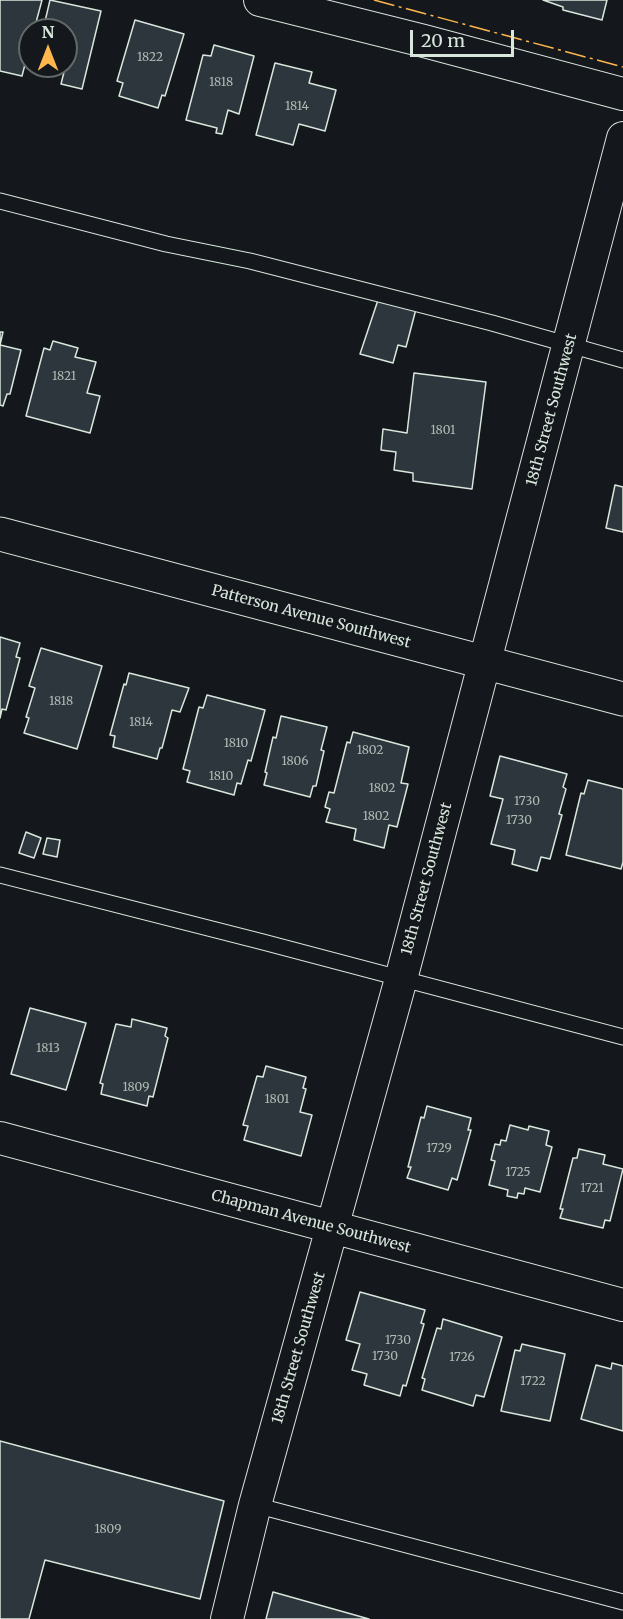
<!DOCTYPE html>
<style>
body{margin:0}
#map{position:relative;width:623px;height:1619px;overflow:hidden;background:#14181c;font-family:Merriweather,serif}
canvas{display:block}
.north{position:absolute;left:18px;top:18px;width:60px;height:60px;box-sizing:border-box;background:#14181c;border:2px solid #626a69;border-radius:50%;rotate:0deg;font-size:16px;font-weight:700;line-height:24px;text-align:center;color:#d8e6dc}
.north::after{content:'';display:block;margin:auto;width:21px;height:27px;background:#ffb74d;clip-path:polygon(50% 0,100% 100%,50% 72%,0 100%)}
.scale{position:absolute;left:410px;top:30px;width:104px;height:27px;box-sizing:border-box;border:3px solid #d8e6dc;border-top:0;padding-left:8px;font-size:18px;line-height:21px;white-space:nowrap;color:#d8e6dc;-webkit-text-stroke:4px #14181c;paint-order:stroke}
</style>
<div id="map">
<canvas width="623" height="1619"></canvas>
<div class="north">N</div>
<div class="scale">20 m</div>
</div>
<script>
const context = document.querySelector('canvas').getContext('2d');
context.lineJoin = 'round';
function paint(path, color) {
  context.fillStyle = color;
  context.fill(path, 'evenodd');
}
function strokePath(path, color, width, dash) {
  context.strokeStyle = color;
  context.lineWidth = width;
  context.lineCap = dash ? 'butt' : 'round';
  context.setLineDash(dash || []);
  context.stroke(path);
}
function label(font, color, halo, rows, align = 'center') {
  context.font = font + ' Merriweather,serif';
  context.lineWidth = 4.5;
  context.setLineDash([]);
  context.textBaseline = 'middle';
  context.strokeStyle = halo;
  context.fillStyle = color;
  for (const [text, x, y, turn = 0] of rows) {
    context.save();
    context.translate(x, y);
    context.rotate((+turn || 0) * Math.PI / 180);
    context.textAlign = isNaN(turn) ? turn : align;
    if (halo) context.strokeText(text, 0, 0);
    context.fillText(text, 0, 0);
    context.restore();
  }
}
const building = new Path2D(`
 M0 0H42L34 30H30V45L22 76 0 71Z
 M50 0 101 11 82 89 61 84 64 72 36 66H66V30H43Z
 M543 0H607L602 20 563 10V7Z
 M135 20 184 34 165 96 162 95 158 108 119 96 123 83 117 81Z
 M214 45 254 56 239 114 228 110 222 134 216 133 217 128 186 120 203 55 211 56Z
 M275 63 312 72 309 83 336 90 325 131 299 124 293 145 256 135Z
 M378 300 416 309 406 347 398 345 393 363 360 354Z
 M0 332H3L0 345 21 350 10 394H7L3 406 0 405Z
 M53 341 78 348 75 357 96 362 87 393 100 396 90 433 26 416 44 348 50 350Z
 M414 373 486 382 472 489 413 481V473L394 470 396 452 381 450 383 429 407 433Z
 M615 485 623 487V532L606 528Z
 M0 637 20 643 16 657 20 658 6 710 2 709 0 718Z
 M41 648 102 666 77 749 24 733 29 718 26 717 35 688 29 686Z
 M129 673 189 688 180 712 172 710 162 748H160L157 759 113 747 115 736 110 735 124 684 126 685Z
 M207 695 265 710 251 761 248 760 241 784 237 783 234 795 187 782 190 771 183 769 199 707 203 708Z
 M281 716 327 727 321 750 324 751 316 786H313L310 797 264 785 267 773 265 772 273 737 276 738Z
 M353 732 409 747 401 783 408 784 397 827 389 825 384 848 354 840 356 829 326 822 330 809 325 807 329 792 334 793 347 742 350 743Z
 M500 756 567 774 563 787 566 789 559 814 562 815 550 859 541 857 537 871 512 864 515 850 491 844 503 799 490 796Z
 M588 780 623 789V862L621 869 566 855 581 793 584 794Z
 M26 832 41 838 34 858 19 853Z
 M47 838 60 840 57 857 43 854Z
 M30 1008 86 1023 66 1090 11 1074Z
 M132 1019 167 1028 165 1036 168 1038 153 1097 149 1096 147 1106 101 1094 103 1084 100 1083 116 1024 131 1027Z
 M266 1066 306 1077 303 1088 306 1089 300 1112 312 1115 301 1156 244 1140 248 1126 243 1125 257 1076 263 1077Z
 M427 1106 471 1118 468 1130H471L457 1180 452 1178 448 1190 407 1178 411 1167H408L421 1117 424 1118Z
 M510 1125 528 1130 529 1126 549 1131 546 1145 552 1147 540 1192 525 1188 524 1194 518 1193 517 1198 507 1196 508 1190 489 1185 495 1161 491 1160 495 1144 500 1145 501 1140 506 1141Z
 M579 1149 605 1155 603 1164 623 1169 610 1221 605 1220 603 1228 560 1218 563 1209H560L573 1158H577Z
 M360 1292 425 1310 421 1323 424 1324 406 1386 403 1385 400 1396 364 1385 367 1374 352 1370 360 1344 346 1340Z
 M443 1319 502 1337 484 1397 476 1395 473 1406 422 1390 425 1379 422 1378 437 1328 441 1329Z
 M522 1344 565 1354 550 1421 501 1411 515 1350 520 1351Z
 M612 1363 623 1366V1431L581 1419 596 1365 611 1369Z
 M0 1441 224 1501 200 1599 45 1560 29 1619H0Z
 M273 1592 369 1619H266Z`);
paint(building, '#2c363c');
strokePath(building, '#d8e6dc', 1.5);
const lane = new Path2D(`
 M0 201 166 244 250 261 492 323 623 360
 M0 875 263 942 623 1037
 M255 1505 623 1602`);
const street = new Path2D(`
 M260 0 424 41 623 94
 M0 1138 623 1305
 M227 1619 255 1505 401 979 623 138`);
const secondary = new Path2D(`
 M0 534 623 699`);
strokePath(lane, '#d8e6dc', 17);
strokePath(street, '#d8e6dc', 34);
strokePath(secondary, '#d8e6dc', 35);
strokePath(lane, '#14181c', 15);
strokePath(street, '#14181c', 32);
strokePath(secondary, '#14181c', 33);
strokePath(new Path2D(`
 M374 0 623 67`), '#ffb74d', 1.5, [21, 4.5, 3, 4.5]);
label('12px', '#adbab4', null, [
 ["1822",150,58],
 ["1818",221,83],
 ["1814",297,107],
 ["1821",64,377],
 ["1801",443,431],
 ["1818",61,702],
 ["1814",141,723],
 ["1810",236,744],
 ["1802",370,751],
 ["1806",295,762],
 ["1810",221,777],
 ["1802",382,789],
 ["1730",527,802],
 ["1802",376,817],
 ["1730",519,821],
 ["1813",48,1049],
 ["1809",136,1088],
 ["1801",277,1100],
 ["1729",439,1149],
 ["1725",518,1173],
 ["1721",592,1189],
 ["1730",398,1341],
 ["1730",385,1357],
 ["1726",462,1358],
 ["1722",533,1382],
 ["1809",108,1530]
]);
label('15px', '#d8e6dc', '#14181c', [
 ["18th Street Southwest",552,410,-75],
 ["Patterson Avenue Southwest",311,617,15],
 ["18th Street Southwest",427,879,-75],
 ["Chapman Avenue Southwest",311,1222,15],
 ["18th Street Southwest",299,1348,-74]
]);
</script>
